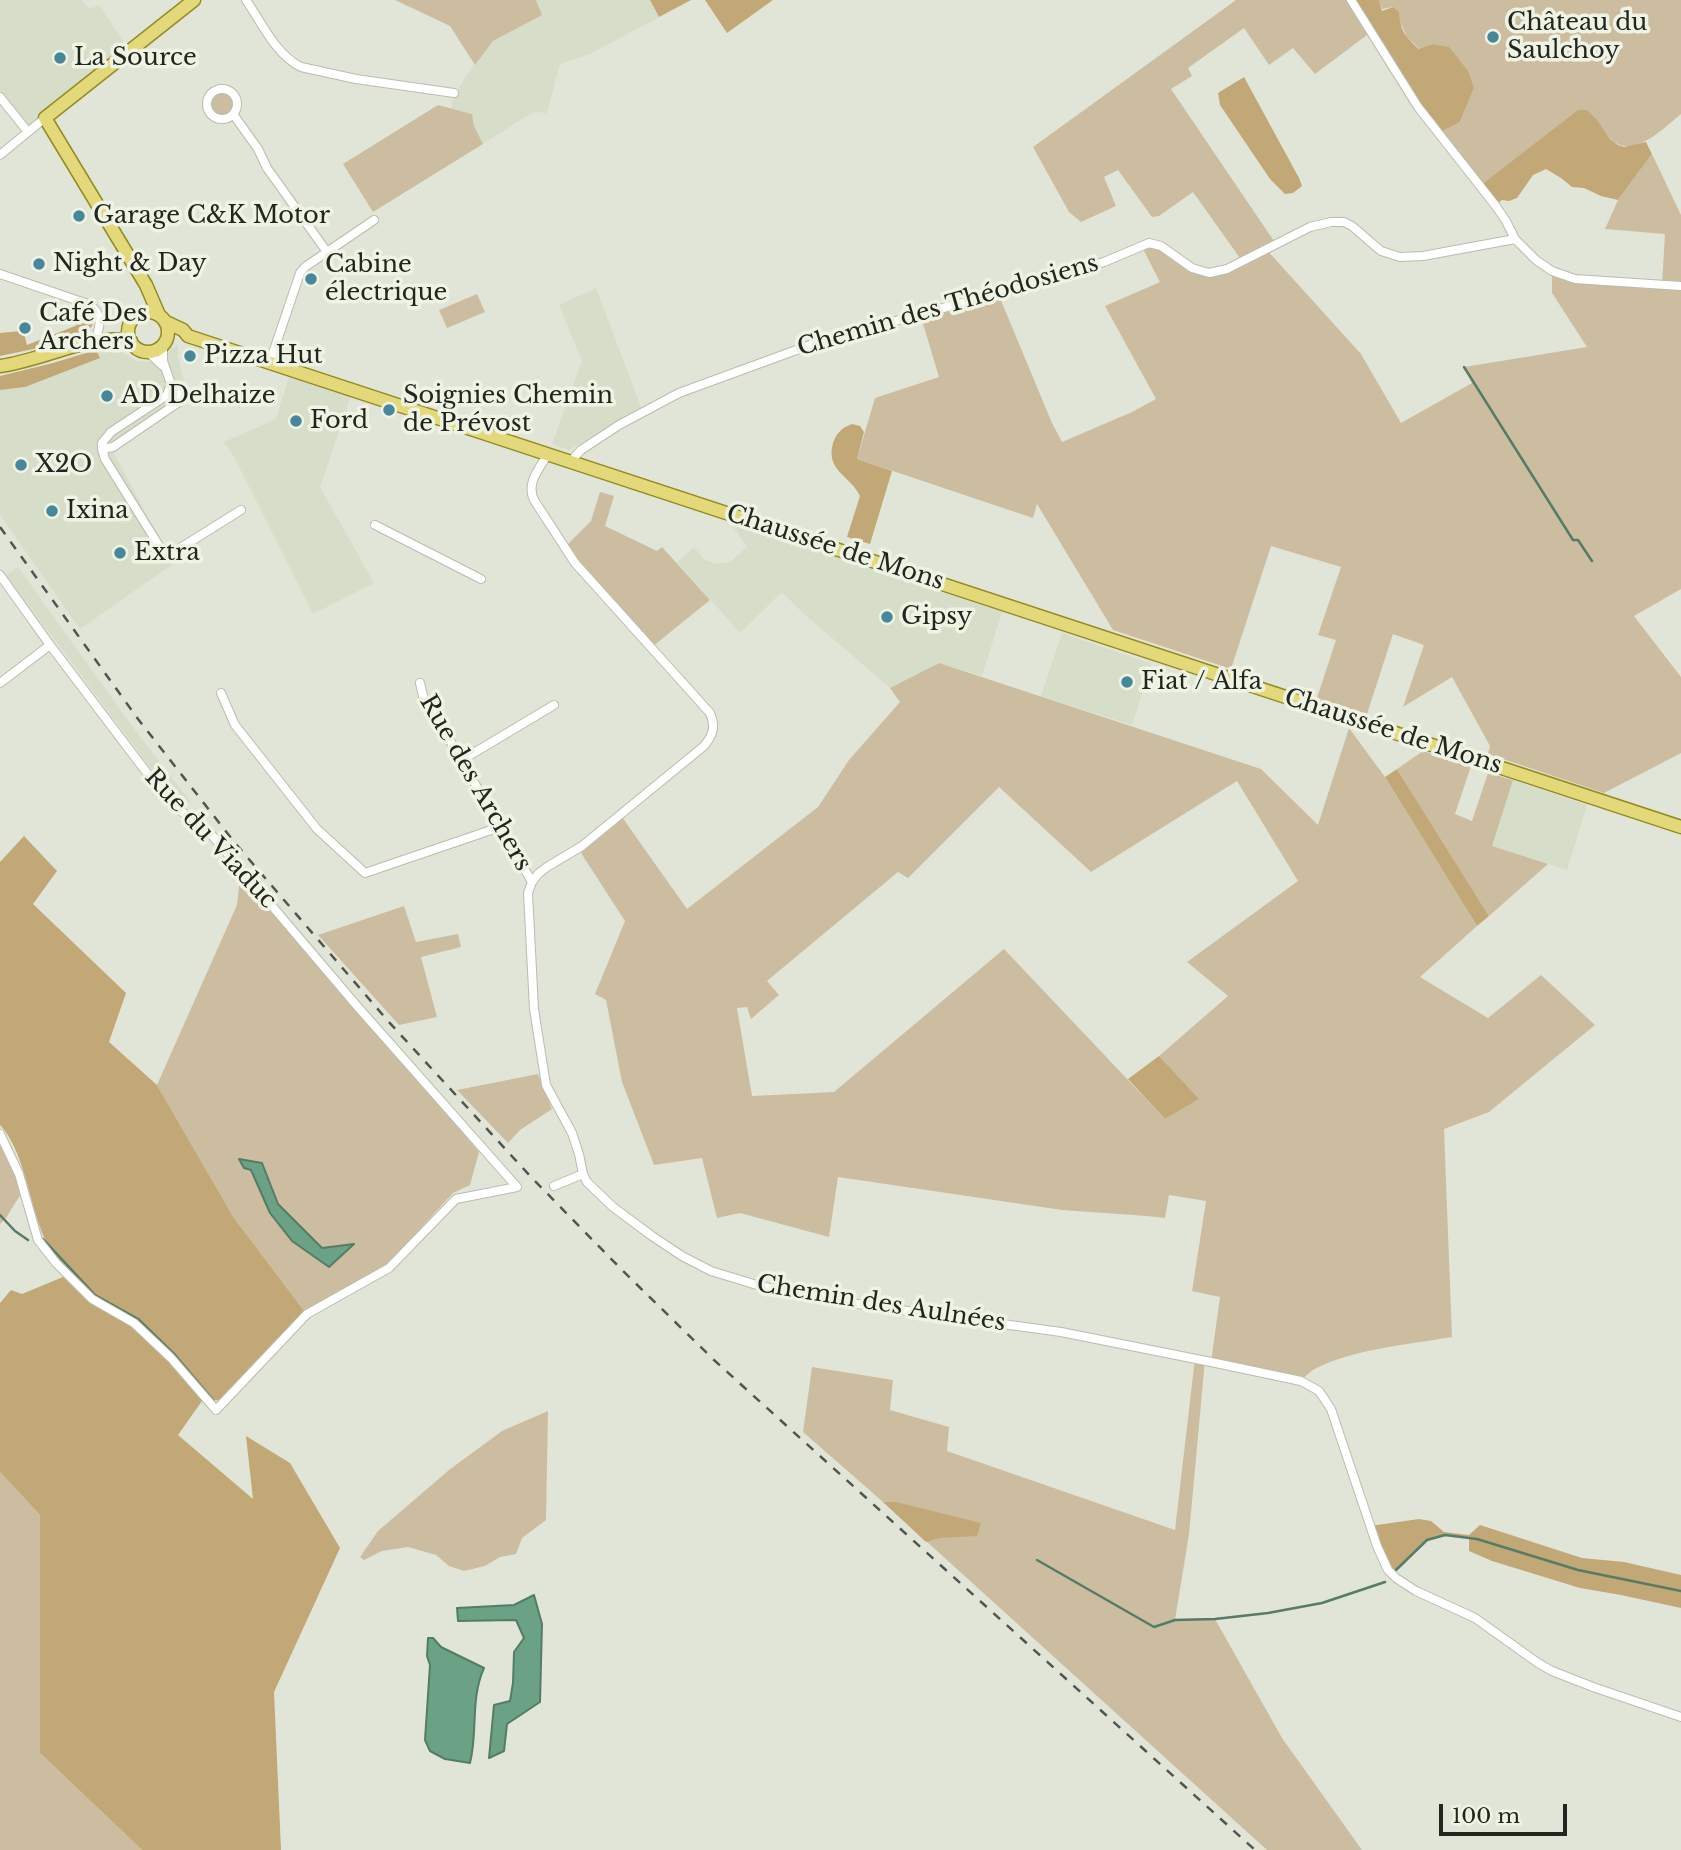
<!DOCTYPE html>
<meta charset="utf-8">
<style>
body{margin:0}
#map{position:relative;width:1681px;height:1850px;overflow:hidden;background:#e1e5d7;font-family:"Libre Baskerville",serif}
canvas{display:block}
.scale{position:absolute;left:1439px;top:1804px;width:128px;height:32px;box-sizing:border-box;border:4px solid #23251f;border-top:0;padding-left:9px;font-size:21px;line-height:24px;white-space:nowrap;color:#23251f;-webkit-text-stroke:5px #eef3e4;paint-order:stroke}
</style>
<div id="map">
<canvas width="1681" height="1850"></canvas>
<div class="scale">100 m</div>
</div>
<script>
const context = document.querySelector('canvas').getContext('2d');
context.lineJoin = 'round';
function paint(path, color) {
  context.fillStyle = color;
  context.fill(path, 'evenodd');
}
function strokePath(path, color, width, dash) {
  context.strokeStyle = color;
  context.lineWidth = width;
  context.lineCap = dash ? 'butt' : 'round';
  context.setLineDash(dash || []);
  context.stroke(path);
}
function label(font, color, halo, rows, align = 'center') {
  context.font = font + ' "Libre Baskerville",serif';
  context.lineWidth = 7;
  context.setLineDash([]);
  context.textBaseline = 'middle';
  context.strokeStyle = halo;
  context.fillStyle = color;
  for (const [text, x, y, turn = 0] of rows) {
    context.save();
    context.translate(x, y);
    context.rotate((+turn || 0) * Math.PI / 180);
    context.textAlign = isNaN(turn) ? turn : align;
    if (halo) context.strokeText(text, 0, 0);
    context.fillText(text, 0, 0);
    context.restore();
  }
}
paint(new Path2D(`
 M0 0H82L90 9 99 5 130 51 30 126 23 120 0 91Z
 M536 0H650L659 17 590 54 560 64 547 113 536 112 525 117 483 144 474 126 472 114 451 108 453 98 468 73 493 41 541 15Z
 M596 288 641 407 569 450 552 444 582 361 559 305Z
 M178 345V357L185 386 184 401 178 407 100 455 113 451 173 564 80 629 0 515V390L25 387 99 358 96 350 118 349 136 361 156 362 166 357 170 349Z
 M289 376 351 396 320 487 374 583 313 614 234 457 224 442 276 419Z
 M735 524 1002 612 982 676 939 663 890 688 802 612 782 592 740 633 677 562 694 547 704 559 716 564 730 562 747 547 734 528Z
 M18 567 129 722 193 805 165 787 45 627 7 575Z
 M1062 633 1152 664 1132 725 1041 696Z
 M1513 780 1587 805 1567 870 1491 846Z`), '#d6ddc8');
paint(new Path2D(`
 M395 0H536L542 15 493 41 475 65 450 26Z
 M1236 0H1351L1371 32 1315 74 1293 48 1269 65 1244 28 1188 68 1192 76 1171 89 1276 244 1266 249 1361 354 1401 423 1472 383 1464 367 1587 347 1552 293V271L1563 276 1662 285 1665 234 1605 229 1618 200 1652 154 1681 215V589L1634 616 1681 677V753L1604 793 1488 754 1490 746 1452 677 1403 707 1424 645 1393 634 1367 714 1317 698 1336 640 1318 635 1341 567 1271 546 1231 669 1113 630 1037 504 1033 518 857 459 875 398 939 377 921 317 1000 298 1052 423 1062 442 1132 412 1156 399 1105 306 1160 282 1141 245 1149 243 1202 272 1242 261 1193 192 1159 216 1152 217 1118 170 1104 177 1116 206 1081 222 1069 212 1033 147Z
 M1379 0H1681V114C1665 127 1633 160 1612 140 1606 135 1602 128 1598 121L1480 186 1439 133 1460 122 1474 88 1432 44 1420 49 1407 37 1393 7 1382 9Z
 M211 104a12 12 0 1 1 24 0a12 12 0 1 1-24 0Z
 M438 105 472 114 474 126 483 144 373 212 343 164Z
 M477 294 485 312 447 328 439 310Z
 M600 492 614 496 605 526 657 551 662 547 710 600 652 647 565 547 591 521Z
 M939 663 1261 769 1318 825 1349 728 1385 777 1477 926 1420 977 1488 1018 1541 975 1595 1025 1489 1112 1444 1129 1452 1337C1412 1344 1347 1350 1313 1370 1308 1373 1305 1377 1301 1381L1211 1362 1220 1297 1192 1291 1206 1201 1169 1195 1165 1218 1147 1216 1062 1210 838 1177 829 1237 740 1213 717 1218 702 1158 654 1165 622 1082 606 1000 595 994 625 921 581 853 622 817 687 909 818 807 849 760 900 702 890 688ZM1237 781 1298 881 1187 962 1228 996 1159 1056 1198 1099 1165 1119 1004 949 834 1092 752 1096 737 1008 747 1007 751 1019 779 995 767 981 898 872 908 878 999 787 1091 872Z
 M1423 751 1471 766 1455 814 1472 821 1488 773 1513 780 1492 846 1548 864 1489 916 1397 769Z
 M241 869 479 1152 470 1185 453 1193 386 1266 305 1312 234 1218 157 1085 237 905Z
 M404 906 416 942 458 934 461 947 421 957 437 1017 399 1025 318 935Z
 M538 1074 552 1109 520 1130 508 1143 457 1090Z
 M0 1141 7 1153 22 1192 6 1218 0 1224Z
 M1195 1358 1205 1360 1189 1534 1175 1620 1215 1619 1282 1738 1362 1850H1267L883 1502 803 1432 812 1367 893 1380 890 1410 949 1427 947 1451 1175 1530Z
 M548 1411 546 1520 522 1538 516 1554 500 1557 485 1566 464 1571 449 1566 436 1555 408 1547 382 1551 364 1560 360 1557 378 1531 449 1470 502 1431Z
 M0 1472 40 1515V1753L142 1850H0Z`), '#cdbda0');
paint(new Path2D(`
 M650 0H691L659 17Z
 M705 0H773L727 33Z
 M1351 0H1379L1382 11 1393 7 1399 12C1400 31 1406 37 1419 49L1432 44 1449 47 1468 71 1474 88 1460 122 1439 133Z
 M1244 77 1299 178 1302 186 1293 193 1285 194 1270 179 1220 105 1218 93Z
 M1578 110H1587L1598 121 1610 139 1618 145 1624 147 1646 142 1652 154 1618 200 1601 196 1584 188 1572 187 1561 178 1546 169 1533 175 1517 198 1509 201 1502 200 1495 205 1480 186Z
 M89 312 94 321C91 330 87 331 79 334V336L43 347 0 356V333L20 331 24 334 27 345 75 326Z
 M96 350 100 358 25 387 0 390V376L53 363Z
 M852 424 860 426 864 432 857 459 892 471 870 544 847 537 860 496C851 476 825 471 833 443 837 432 842 428 852 424Z
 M1397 769 1489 916 1477 926 1385 777Z
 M24 836 57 871 33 904 126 993 109 1042 157 1085 234 1218 305 1312 221 1400 202 1401 178 1435 253 1499 246 1436 290 1463 340 1548 274 1692 281 1850H142L40 1753V1515L0 1472V1303L11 1290 22 1294 63 1277C55 1261 46 1244 40 1227 29 1197 22 1148 0 1125V862Z
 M1159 1056 1199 1099 1165 1119 1128 1079Z
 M883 1502H896L981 1523 977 1536 939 1538 926 1542Z
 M1419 1519 1431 1521 1444 1532 1469 1535 1480 1525 1582 1558 1624 1562 1681 1575V1608L1621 1595 1580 1588 1492 1561 1469 1551V1538L1445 1535 1427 1540 1392 1574 1370 1526Z`), '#c2a877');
const water = new Path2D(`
 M239 1159 262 1163 278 1204 322 1248 354 1244 329 1267 292 1241 270 1213 251 1170 244 1168Z
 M534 1595 542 1624 540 1702 507 1724 504 1751 489 1758 494 1705 510 1701 513 1683 514 1652 524 1638 516 1620 458 1621 457 1608 514 1605Z
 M428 1638H433L441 1647 484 1668C470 1699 478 1732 470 1763L445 1759 430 1751 425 1740 430 1665 427 1656Z`);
paint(water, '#6ba184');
strokePath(water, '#557c66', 2);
strokePath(new Path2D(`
 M1464 367 1573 540H1578L1592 561
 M0 1215 15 1231 28 1240
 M43 1239 95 1295 138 1319 175 1355 213 1400
 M1037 1560 1154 1627 1175 1620 1215 1619 1268 1613 1322 1603 1385 1582
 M1396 1570 1427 1540 1445 1535 1477 1539 1578 1570 1681 1591`), '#557c66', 2.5);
const minor = new Path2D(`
 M246 0C262 23 275 54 301 67L356 79 454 93
 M1351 0 1418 107 1495 205 1506 221 1515 239 1536 260 1552 271 1575 279 1681 286
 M207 104a15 15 0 1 1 30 0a15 15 0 1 1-30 0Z
 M0 97 28 132
 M233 114 258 149 267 168 327 252
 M0 155 45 118
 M0 274 88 304C105 315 100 325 95 342
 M163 346V361L171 384 167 395 111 432 102 443V449L105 459 166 557 241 510
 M148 352 163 366
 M270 362 300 273 305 267 374 220
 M102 449 113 447 179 402 182 394 171 384
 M548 454C539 469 526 483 534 500L575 563 710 713C716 727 713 735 704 746L582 846 547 867 538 874 532 882 528 893 534 1009 546 1085 572 1133 579 1154 583 1174 587 1182 613 1207 652 1236 682 1256 711 1271 760 1286 821 1299 1061 1332 1211 1362 1301 1381 1319 1391 1331 1409 1377 1546 1388 1570 1396 1578 1416 1591 1475 1618 1538 1663 1552 1671 1593 1687 1681 1717
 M571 461 581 450 619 425 679 393 810 345 931 311 1034 285 1104 262 1149 243 1161 246 1192 268 1209 273 1227 269 1310 227 1331 222H1344L1352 226 1381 251 1400 257 1423 256 1515 239
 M375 525 481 579
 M0 575 50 645 169 802 210 833 357 1006 517 1187 456 1199 389 1268 307 1314 216 1410 171 1358 134 1323 92 1299 56 1263 38 1240 19 1174 0 1134
 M0 683 50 645
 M420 683 423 696 431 708 532 882
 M221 693 235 725 317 829 365 873 500 827
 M462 760 554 705
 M554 1186 583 1174`);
const primary = new Path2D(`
 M128 332a20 20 0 1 1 40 0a20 20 0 1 1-40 0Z
 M159 315 146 285 45 118 194 0
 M166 322 183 330 188 336 1681 827
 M0 366C41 361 91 333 131 341`);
strokePath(minor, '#b8bdae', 10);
strokePath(primary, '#958a20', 15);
strokePath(minor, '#fff', 8);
strokePath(primary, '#e4d97a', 12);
strokePath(new Path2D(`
 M0 527 138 719 235 843 388 1021 531 1177 623 1271 714 1360 1255 1850`), '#52554d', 2.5, [9, 9]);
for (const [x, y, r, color] of [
 [1493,37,7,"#468799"],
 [60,58,7,"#468799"],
 [79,216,7,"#468799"],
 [39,264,7,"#468799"],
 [311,279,7,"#468799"],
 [25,328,7,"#468799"],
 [190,356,7,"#468799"],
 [107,396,7,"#468799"],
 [389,410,7,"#468799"],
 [296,421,7,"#468799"],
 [21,465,7,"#468799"],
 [52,511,7,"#468799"],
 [120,553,7,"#468799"],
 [887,617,7,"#468799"],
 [1127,682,7,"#468799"]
]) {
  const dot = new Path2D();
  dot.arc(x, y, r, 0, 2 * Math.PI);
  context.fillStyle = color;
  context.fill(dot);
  strokePath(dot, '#eef3e4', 2.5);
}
label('24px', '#23251f', '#eef3e4', [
 ["Château du",1507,23],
 ["Saulchoy",1507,51],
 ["La Source",74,58],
 ["Garage C&K Motor",93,216],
 ["Night & Day",53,264],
 ["Cabine",325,265],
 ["électrique",325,293],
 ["Café Des",39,314],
 ["Archers",39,342],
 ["Pizza Hut",204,356],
 ["AD Delhaize",121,396],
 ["Soignies Chemin",403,396],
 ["de Prévost",403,424],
 ["Ford",310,421],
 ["X2O",35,465],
 ["Ixina",66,511],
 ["Extra",134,553],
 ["Gipsy",901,617],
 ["Fiat / Alfa",1141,682]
], 'left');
label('24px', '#23251f', '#eef3e4', [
 ["Chemin des Théodosiens",948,306,-16],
 ["Chaussée de Mons",835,548,18],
 ["Chaussée de Mons",1393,732,18],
 ["Rue des Archers",475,783,60],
 ["Rue du Viaduc",210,839,47],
 ["Chemin des Aulnées",881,1304,9]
]);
</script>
